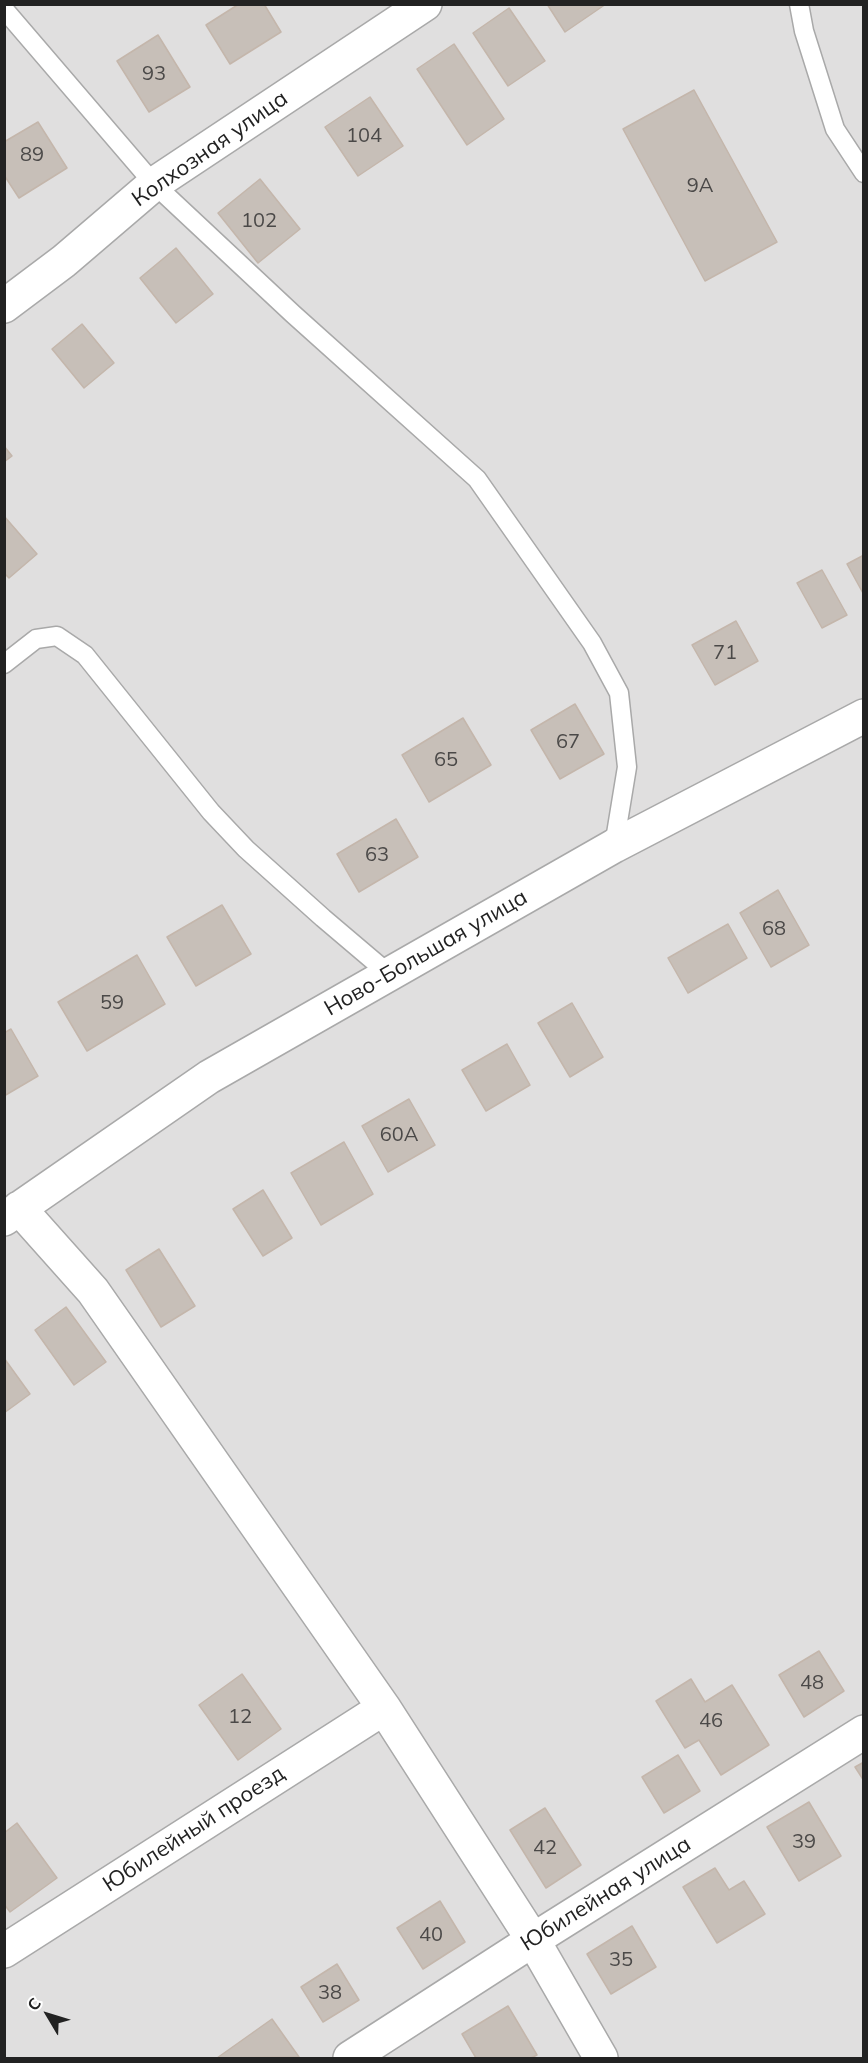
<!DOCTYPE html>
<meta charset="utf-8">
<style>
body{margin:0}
#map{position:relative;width:868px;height:2063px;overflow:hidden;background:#f2efe9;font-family:Mulish,sans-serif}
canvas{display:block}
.frame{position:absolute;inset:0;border:6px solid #222;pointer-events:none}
.north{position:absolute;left:18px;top:1985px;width:60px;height:60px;-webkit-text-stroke:4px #fff;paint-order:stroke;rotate:308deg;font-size:16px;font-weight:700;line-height:24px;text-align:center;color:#222}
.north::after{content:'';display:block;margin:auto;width:21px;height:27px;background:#222;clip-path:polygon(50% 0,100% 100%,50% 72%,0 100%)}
</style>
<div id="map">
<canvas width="868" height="2063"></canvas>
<div class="frame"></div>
<div class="north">С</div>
</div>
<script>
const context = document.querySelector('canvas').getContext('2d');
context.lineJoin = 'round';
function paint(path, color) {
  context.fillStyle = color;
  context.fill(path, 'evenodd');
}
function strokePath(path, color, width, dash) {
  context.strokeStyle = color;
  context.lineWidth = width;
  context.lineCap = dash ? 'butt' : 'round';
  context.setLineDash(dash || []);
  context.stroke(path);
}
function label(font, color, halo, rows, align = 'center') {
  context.font = font + ' Mulish,sans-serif';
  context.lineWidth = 6;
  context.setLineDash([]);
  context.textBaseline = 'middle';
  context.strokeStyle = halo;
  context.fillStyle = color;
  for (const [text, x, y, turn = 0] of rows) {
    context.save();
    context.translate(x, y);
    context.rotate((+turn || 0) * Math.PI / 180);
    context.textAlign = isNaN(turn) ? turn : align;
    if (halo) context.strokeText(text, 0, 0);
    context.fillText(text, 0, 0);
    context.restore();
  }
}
paint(new Path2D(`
 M5 5H863V2058H5Z`), '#e0dfdf');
const building = new Path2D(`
 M239 4H264L281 32 230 64 206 25Z
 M547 4H606L565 32Z
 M509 8 545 61 508 86 473 33Z
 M158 35 190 87 149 112 117 61Z
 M454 44 504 119 467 145 417 69Z
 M694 90 777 242 705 281 623 129Z
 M370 97 403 146 358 176 325 127Z
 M38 122 67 168 19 198 4 175V142Z
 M260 179 300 229 258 263 218 213Z
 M176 248 213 294 176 323 140 278Z
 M82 324 114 363 84 388 52 349Z
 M4 446 12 456 4 462Z
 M4 516 37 554 9 578 4 573Z
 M864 555V595L847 564Z
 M822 570 847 615 822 628 797 583Z
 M736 621 758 661 715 685 692 645Z
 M575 704 604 754 560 779 531 730Z
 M463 718 491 765 429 802 402 755Z
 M396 819 418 857 359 892 337 854Z
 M778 890 809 945 771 967 740 913Z
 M222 905 251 954 196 986 167 937Z
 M728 924 747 958 688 993 668 958Z
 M137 955 165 1004 87 1051 58 1002Z
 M572 1003 603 1057 570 1077 538 1023Z
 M11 1029 38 1076 4 1096V1033Z
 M507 1044 530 1085 486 1111 462 1070Z
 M409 1099 435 1145 388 1172 362 1126Z
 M344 1142 373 1194 321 1225 291 1173Z
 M263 1190 292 1238 263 1256 233 1209Z
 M159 1249 195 1306 161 1327 126 1270Z
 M66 1307 106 1362 74 1385 35 1330Z
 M4 1358 30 1394 4 1413Z
 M819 1651 844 1691 804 1717 779 1675Z
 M242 1674 281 1729 238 1760 199 1705Z
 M691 1679 705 1702 732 1685 769 1745 721 1775 699 1740 685 1748 656 1701Z
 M678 1755 700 1791 664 1813 642 1777Z
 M864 1762V1781L855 1767Z
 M809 1802 841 1856 799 1881 767 1827Z
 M545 1808 581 1865 546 1888 510 1830Z
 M17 1823 57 1878 10 1912 4 1904V1833Z
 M715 1868 729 1890 744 1881 765 1914 717 1943 683 1887Z
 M440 1901 465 1942 423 1969 397 1928Z
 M632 1926 656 1967 611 1994 587 1954Z
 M337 1964 359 2000 323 2022 301 1987Z
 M508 2006 537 2055 531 2058H476L462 2034Z
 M272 2019 299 2057 217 2058Z`);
paint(building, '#c7bfb8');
strokePath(building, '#c4b6ab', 1.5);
const service = new Path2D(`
 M799 4 804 31 835 129 864 173
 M4 9 154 184 293 314 477 479 592 643 619 693 627 767 614 846
 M4 664 36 639 57 636 85 655 211 812 246 849 323 918 389 974`);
const minor = new Path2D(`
 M4 306 64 261 154 184 425 4
 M19 1208 93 1291 384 1708 533 1940 601 2058
 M4 1219 209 1077 614 846 864 716
 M4 1951 384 1708
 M350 2058 533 1940 864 1732`);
strokePath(service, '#a9a9a9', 21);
strokePath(minor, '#a9a9a9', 36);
strokePath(service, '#fff', 18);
strokePath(minor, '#fff', 33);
label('20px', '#4b4948', null, [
 ["93",154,74],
 ["104",364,136],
 ["89",32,155],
 ["9А",700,186],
 ["102",259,221],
 ["71",725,653],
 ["67",568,742],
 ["65",446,760],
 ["63",377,855],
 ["68",774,929],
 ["59",112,1003],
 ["60А",399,1135],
 ["48",812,1683],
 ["12",240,1717],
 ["46",711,1721],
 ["39",804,1842],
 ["42",545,1848],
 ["40",431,1935],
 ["35",621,1960],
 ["38",330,1993]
]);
label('22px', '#222', '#fff', [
 ["Колхозная улица",210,149,-35],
 ["Ново-Большая улица",426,953,-30],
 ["Юбилейный проезд",194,1829,-33],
 ["Юбилейная улица",606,1894,-32]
]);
</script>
